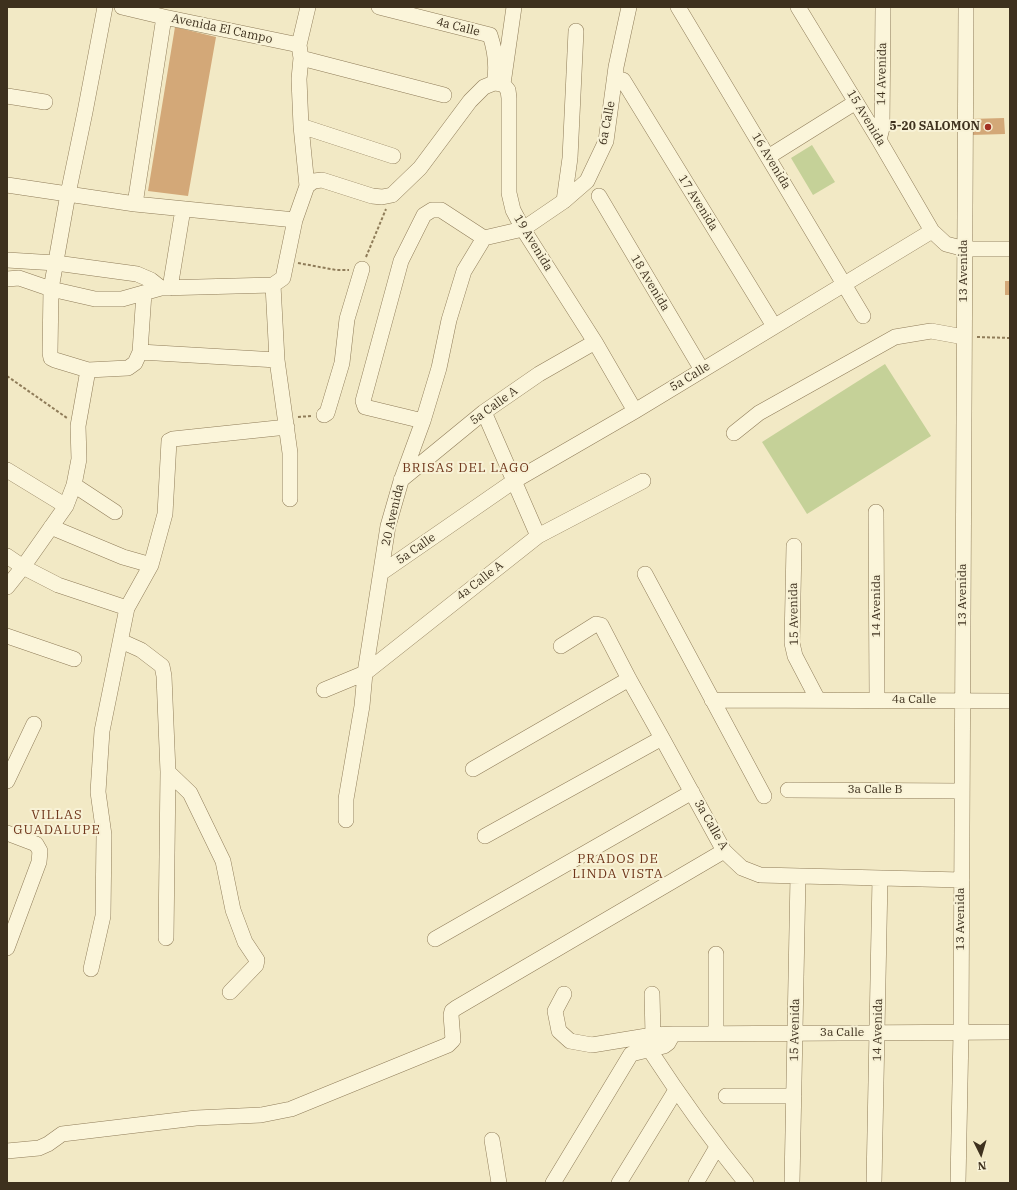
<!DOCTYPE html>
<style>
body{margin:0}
#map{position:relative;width:1017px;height:1190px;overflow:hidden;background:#f2e9c5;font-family:"IBM Plex Serif",serif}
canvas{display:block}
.frame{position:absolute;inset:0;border:8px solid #3e311e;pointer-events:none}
.north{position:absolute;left:961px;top:1134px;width:40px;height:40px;-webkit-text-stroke:3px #f8f2d6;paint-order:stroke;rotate:175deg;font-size:11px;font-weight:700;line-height:16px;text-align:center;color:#3e311e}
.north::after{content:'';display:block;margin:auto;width:14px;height:18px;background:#3e311e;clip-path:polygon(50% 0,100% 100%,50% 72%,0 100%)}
</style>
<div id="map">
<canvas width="1017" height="1190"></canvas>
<div class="frame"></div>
<div class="north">N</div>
</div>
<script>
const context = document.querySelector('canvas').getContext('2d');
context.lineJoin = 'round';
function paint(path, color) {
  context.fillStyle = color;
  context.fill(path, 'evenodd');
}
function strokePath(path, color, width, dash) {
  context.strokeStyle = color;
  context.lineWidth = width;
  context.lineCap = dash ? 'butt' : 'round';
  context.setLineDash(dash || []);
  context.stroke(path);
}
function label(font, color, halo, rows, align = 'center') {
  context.font = font + ' "IBM Plex Serif",serif';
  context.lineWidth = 4;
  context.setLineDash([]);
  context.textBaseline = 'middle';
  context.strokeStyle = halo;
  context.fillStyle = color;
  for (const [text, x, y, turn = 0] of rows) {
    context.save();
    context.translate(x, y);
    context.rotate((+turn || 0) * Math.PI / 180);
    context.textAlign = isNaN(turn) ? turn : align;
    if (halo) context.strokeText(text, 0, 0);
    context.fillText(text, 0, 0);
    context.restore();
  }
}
paint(new Path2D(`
 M812 145 835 182 813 195 791 158Z
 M885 364 931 436 807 514 762 442Z`), '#c5d198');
paint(new Path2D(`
 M175 27 216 37 188 196 148 191Z
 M1004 118 1005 134 971 135 970 119Z
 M1005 281H1010V295H1005Z`), '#d3a878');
const minor = new Path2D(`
 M105 7 85 112 68 194 51 289 50 353 51 358 55 360 88 370 128 368 135 363 140 352 144 293
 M122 7 164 17 299 45
 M379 7 490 35C495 50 497 62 495 78
 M514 7 503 84 508 90 509 98V193L513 210 523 229 595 342 635 411
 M678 7 863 316
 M798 7 879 140 932 231
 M301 58 444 95
 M623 80 774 326
 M7 96 45 102
 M301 126 393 156
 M879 140 882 128 883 7
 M768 157 856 102
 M7 185 135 204 295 220
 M307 186 301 126 299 79 301 58 299 45 308 7
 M599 196 702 370
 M564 201 570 158 576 31
 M135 204 164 17
 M7 260 56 263 137 274 151 280 161 288
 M7 279 19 278 51 289 95 299H122L161 288 273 285 283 278 295 220 307 186 314 181 322 180 372 196 382 197 392 195 420 168 470 101 484 87 494 83 503 84
 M273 285 277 360 290 453V499
 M170 288 183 209
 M140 352 277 360
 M484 412 538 536
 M324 415 327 413 342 363 347 319 362 269
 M423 421 365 407 363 401 401 261 424 215 432 210H441L484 238
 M734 433 759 413 895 337 931 331 964 337
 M7 470 66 506
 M401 480 484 412 539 374 595 342
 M74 485 115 512
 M876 512 877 700
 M51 527 123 557 151 565
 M794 546 792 643 795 656 818 700
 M7 556 23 567 58 585 127 608
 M381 573 514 481 635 411 932 231 946 244 965 249H1010
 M645 574 764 796
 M7 587 23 567 66 506 74 485 79 459 78 426 88 370
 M7 636 74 659
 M121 641 141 650 162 666 164 676 168 772 166 938
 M561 646 596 624 601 625 629 679 662 738 724 851 742 868 760 875 962 880
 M324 690 365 673 538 536 643 481
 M712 700 1010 701
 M473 769 629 679
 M168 772 190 793 223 861 233 910 245 942 257 960 256 965 230 992
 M7 781 34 724
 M788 790 962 791
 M346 820V799L362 706 365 673 388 526 401 481 423 421 439 368 449 320 464 271 484 238 523 229 564 201 587 181 606 141 616 67 629 7
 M7 833 36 844 40 851 39 862 7 948
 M485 836 662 738
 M435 939 692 792
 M91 969 103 916 104 835 98 792 102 731 127 608 151 565 165 514 169 441 173 439 287 427
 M564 994 555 1011 559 1031 570 1041 592 1045 653 1035 673 1034 1010 1032
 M652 994 653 1035
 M716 1033V954
 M649 1049C679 1095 711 1140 746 1183
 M726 1096H794
 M492 1140 499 1183
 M7 1151 39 1148 48 1144 62 1134 196 1118 261 1115 291 1109 448 1045 453 1040 451 1015 452 1011 456 1008 724 851
 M553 1183 631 1054 664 1046 668 1043 673 1034
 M619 1183 676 1090
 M696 1183 717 1147
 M792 1183 798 876
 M874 1183 880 878
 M958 1183 961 1032 966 7`);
strokePath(minor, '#8f7c59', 16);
strokePath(new Path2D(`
 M366 257 386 209
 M298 263 336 270H349
 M977 337 1010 338
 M7 376 67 418
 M298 417 311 416`), '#8f7c59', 2, [3, 2]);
strokePath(minor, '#fbf5da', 15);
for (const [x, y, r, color] of [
 [988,127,4,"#a33124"]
]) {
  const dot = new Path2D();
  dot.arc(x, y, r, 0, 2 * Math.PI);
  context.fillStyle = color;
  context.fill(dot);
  strokePath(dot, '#f8f2d6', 1.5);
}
label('12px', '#3e311e', '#f8f2d6', [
 ["4a Calle",458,27,14],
 ["Avenida El Campo",222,29,12],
 ["14 Avenida",882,74,-89],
 ["15 Avenida",866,118,59],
 ["6a Calle",607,123,-79],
 ["16 Avenida",771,161,59],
 ["17 Avenida",698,203,58],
 ["19 Avenida",533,243,59],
 ["13 Avenida",964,271,-90],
 ["18 Avenida",650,283,59],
 ["5a Calle",690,377,-31],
 ["5a Calle A",494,406,-36],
 ["20 Avenida",393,515,-77],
 ["5a Calle",416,549,-35],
 ["4a Calle A",480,581,-38],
 ["13 Avenida",963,595,-90],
 ["14 Avenida",877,606,-90],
 ["15 Avenida",794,614,-91],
 ["4a Calle",914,700],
 ["3a Calle B",875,790],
 ["3a Calle A",711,825,60],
 ["13 Avenida",961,919,-90],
 ["15 Avenida",795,1030,-89],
 ["14 Avenida",878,1030,-89],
 ["3a Calle",842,1033]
]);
label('bold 12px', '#3e311e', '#f8f2d6', [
 ["5-20 SALOMON",980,127]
], 'right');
context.letterSpacing = '1px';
label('13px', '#6e351a', '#f8f2d6', [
 ["BRISAS DEL LAGO",466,468],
 ["VILLAS",57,815],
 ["GUADALUPE",57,830],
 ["PRADOS DE",618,859],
 ["LINDA VISTA",618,874]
]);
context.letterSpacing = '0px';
</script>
